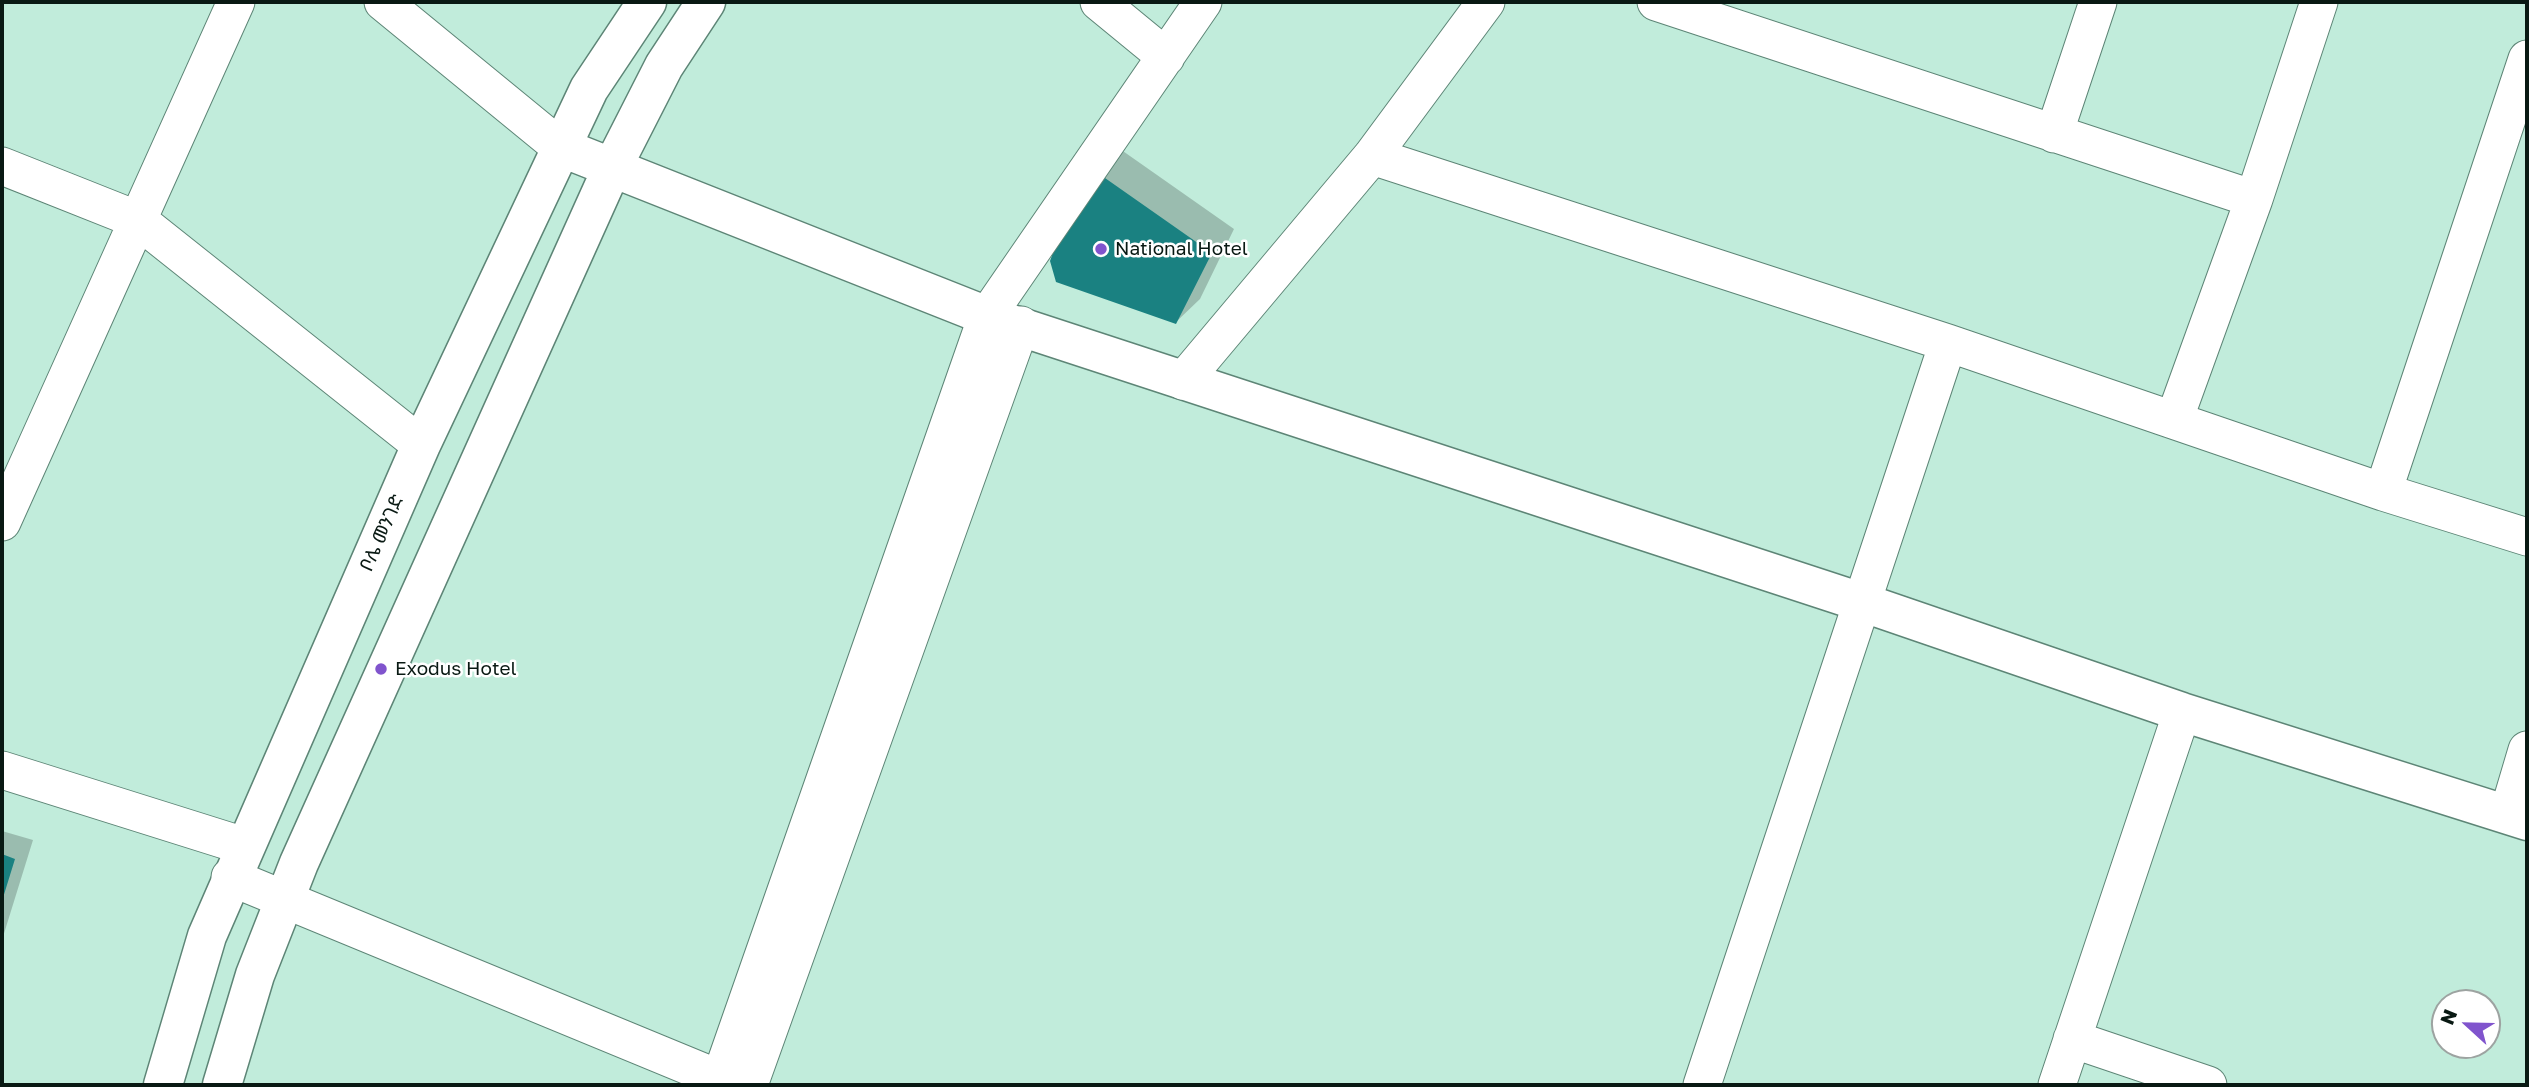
<!DOCTYPE html>
<meta charset="utf-8">
<style>
body{margin:0}
#map{position:relative;width:2529px;height:1087px;overflow:hidden;background:#c1ecdb;font-family:"Golos Text",sans-serif}
canvas{display:block}
.frame{position:absolute;inset:0;border:4px solid #091913;pointer-events:none}
.north{position:absolute;left:2431px;top:989px;width:70px;height:70px;box-sizing:border-box;background:#fff;border:2px solid #9da3a1;border-radius:50%;rotate:292deg;font-size:19px;font-weight:700;line-height:28px;text-align:center;color:#091913}
.north::after{content:'';display:block;margin:auto;width:24px;height:32px;background:#8054cd;clip-path:polygon(50% 0,100% 100%,50% 72%,0 100%)}
</style>
<div id="map">
<canvas width="2529" height="1087"></canvas>
<div class="frame"></div>
<div class="north">N</div>
</div>
<script>
const context = document.querySelector('canvas').getContext('2d');
context.lineJoin = 'round';
function paint(path, color) {
  context.fillStyle = color;
  context.fill(path, 'evenodd');
}
function strokePath(path, color, width, dash) {
  context.strokeStyle = color;
  context.lineWidth = width;
  context.lineCap = dash ? 'butt' : 'round';
  context.setLineDash(dash || []);
  context.stroke(path);
}
function label(font, color, halo, rows, align = 'center') {
  context.font = font + ' "Golos Text","Noto Sans Ethiopic",sans-serif';
  context.lineWidth = 5;
  context.setLineDash([]);
  context.textBaseline = 'middle';
  context.strokeStyle = halo;
  context.fillStyle = color;
  for (const [text, x, y, turn = 0] of rows) {
    context.save();
    context.translate(x, y);
    context.rotate((+turn || 0) * Math.PI / 180);
    context.textAlign = isNaN(turn) ? turn : align;
    if (halo) context.strokeText(text, 0, 0);
    context.fillText(text, 0, 0);
    context.restore();
  }
}
paint(new Path2D(`
 M1110 142 1234 229 1200 299 1176 322 1057 281Z
 M2 831 33 840 2 940Z`), '#0003');
paint(new Path2D(`
 M1085 164 1212 253 1176 324 1056 282 1050 261Z
 M2 854 15 859 2 901Z`), '#1a8181');
const street = new Path2D(`
 M383 2 560 147
 M1099 2 1166 57
 M1656 2 2254 199
 M2527 59 2383 492 2527 537
 M2054 134 2098 2
 M1372 156 1948 343 2383 492
 M2 166 138 220 421 445
 M1183 381 1372 156 1486 2
 M2174 420 2254 199 2319 2
 M2 522 236 2
 M2 770 244 846
 M2508 814 2527 750
 M230 877 720 1079
 M2072 1039 2208 1085
 M718 1085 987 316 1203 2
 M749 1085 1021 325
 M1702 1085 1948 343
 M2057 1085 2182 712`);
const secondary = new Path2D(`
 M560 147 987 316 1864 603 2182 712 2527 821
 M163 1085 207 936 421 445 589 89 647 2
 M222 1085 255 975 299 863 612 168 664 66 706 2`);
strokePath(street, '#5d8576', 39);
strokePath(secondary, '#5d8576', 41);
strokePath(street, '#fff', 37);
strokePath(secondary, '#fff', 38);
for (const [x, y, r, color] of [
 [1101,249,7,"#8054cd"],
 [381,669,7,"#8054cd"]
]) {
  const dot = new Path2D();
  dot.arc(x, y, r, 0, 2 * Math.PI);
  context.fillStyle = color;
  context.fill(dot);
  strokePath(dot, '#fff', 2.5);
}
label('19px', '#091913', '#fff', [
 ["National Hotel",1115,249],
 ["Exodus Hotel",395,669]
], 'left');
label('19px', '#091913', '#fff', [
 ["ቦሌ መንገድ",382,533,-66]
]);
</script>
